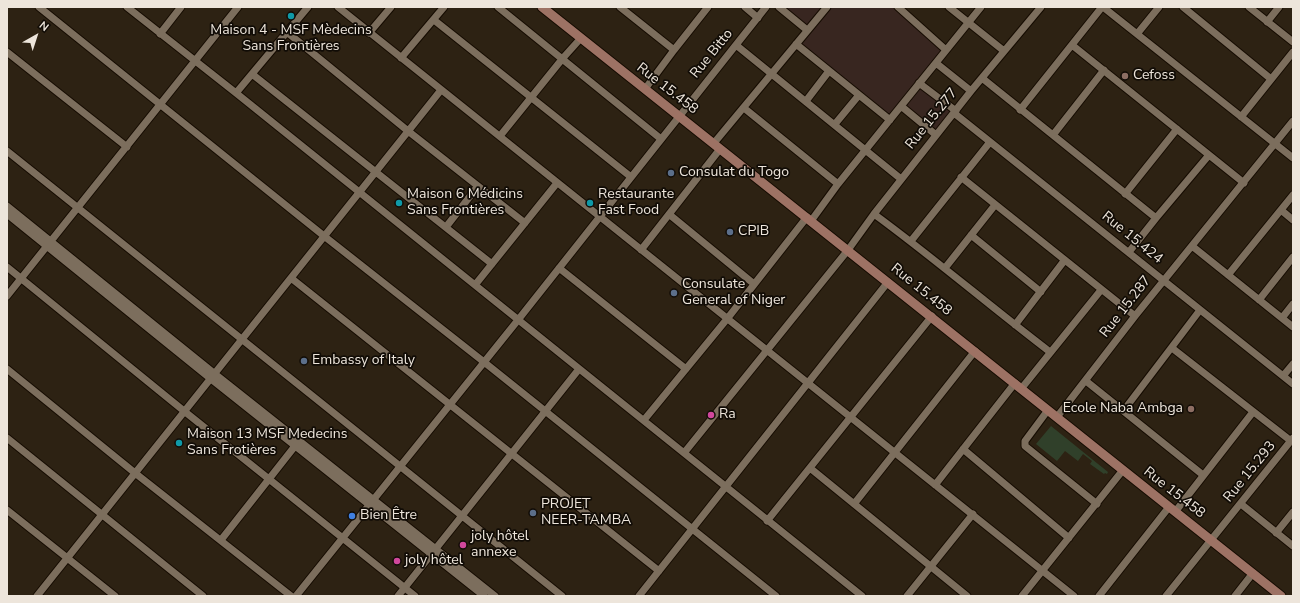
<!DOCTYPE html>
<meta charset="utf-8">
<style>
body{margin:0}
#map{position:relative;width:1300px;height:603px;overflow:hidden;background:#2d2213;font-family:"Nunito Sans",sans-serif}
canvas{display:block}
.frame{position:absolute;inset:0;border:8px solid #ede5db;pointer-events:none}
.north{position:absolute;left:16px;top:16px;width:40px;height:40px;-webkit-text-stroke:3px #110c06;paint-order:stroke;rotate:39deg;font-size:11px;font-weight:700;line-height:16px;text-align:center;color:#ede5db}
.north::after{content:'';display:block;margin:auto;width:14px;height:18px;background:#ede5db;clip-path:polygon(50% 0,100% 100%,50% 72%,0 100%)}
</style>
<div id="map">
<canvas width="1300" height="603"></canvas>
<div class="frame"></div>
<div class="north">N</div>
</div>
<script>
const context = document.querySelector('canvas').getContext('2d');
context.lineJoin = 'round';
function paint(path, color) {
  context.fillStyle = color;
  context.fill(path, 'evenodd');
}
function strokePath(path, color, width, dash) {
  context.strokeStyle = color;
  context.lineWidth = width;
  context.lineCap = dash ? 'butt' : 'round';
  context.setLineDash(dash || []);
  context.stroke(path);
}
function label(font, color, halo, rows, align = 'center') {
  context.font = font + ' "Nunito Sans",sans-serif';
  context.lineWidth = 3.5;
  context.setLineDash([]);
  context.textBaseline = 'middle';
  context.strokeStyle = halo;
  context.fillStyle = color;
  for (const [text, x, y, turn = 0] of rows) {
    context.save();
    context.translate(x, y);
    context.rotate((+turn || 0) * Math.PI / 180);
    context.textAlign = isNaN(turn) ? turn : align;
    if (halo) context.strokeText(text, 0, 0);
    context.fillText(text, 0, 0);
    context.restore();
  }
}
paint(new Path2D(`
 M782 7H892L897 10 942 49 915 82 952 111 932 136 896 107 888 116 799 45 811 31Z`), '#382620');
paint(new Path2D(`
 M1051 426 1108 472 1107 474 1105 473 1104 474 1090 464 1092 461 1083 454 1078 461 1065 451 1057 461 1036 444Z`), '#30402a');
const street = new Path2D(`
 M39 7 324 236 484 362 776 596
 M127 7 236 93 862 596
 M338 7 1074 596
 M498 7 661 139
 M620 7 674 50
 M745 7 758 18
 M779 7 807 30
 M898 7 946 50
 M949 7 1004 51
 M1103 7 1293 158
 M1183 7 1271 79
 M1249 7 1293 42
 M434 20 631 177
 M1267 22 1279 7
 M288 33 408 131 525 223
 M369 33 391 7
 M160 34 181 7
 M1137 34 1159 7
 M796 44 890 120
 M736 45 901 179
 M1072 45 1244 183
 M7 52 127 147
 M401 58 444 7
 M936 63 971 91
 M252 74 492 264
 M982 78 1156 218
 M919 83 956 111
 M645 89 674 50 708 7
 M236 93 308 7
 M806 101 829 71
 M901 106 936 135
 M744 108 838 184
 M1020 110 1102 7
 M954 113 1293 384
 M1241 117 1293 52
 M835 124 859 95
 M1053 135 1104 70
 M500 136 563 58 581 38
 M714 143 827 7
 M7 151 562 596
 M961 177 1135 316
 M1125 194 1177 129
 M7 206 215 374 495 596
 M1281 210 1293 220
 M7 214 211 379 484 596
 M874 214C934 258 991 307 1050 352
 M670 215 754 284
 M811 221 838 184 981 7
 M446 227 478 186
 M971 235 1041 292
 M911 241 990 142
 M1192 246 1293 327
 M641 250 720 149
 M1129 252 1156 218 1209 155
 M7 267 184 411 415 596
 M559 268 686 369
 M945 268 995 205
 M1228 275 1293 195
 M291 278 659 571
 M475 285 557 183
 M7 296 238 7
 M1259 300 1293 257
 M1282 318 1293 304
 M1015 325 1064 261
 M1172 348 1291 441
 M7 369 135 473 291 596
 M1283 376 1293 364
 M1086 381 1203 475
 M1021 389 1101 290
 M1048 410 1025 441V446L1097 504
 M1124 410 1200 310
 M1057 417 1135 316 1293 121
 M644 420 727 319 807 217
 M7 438 203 596
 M963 449 1069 538
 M684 453 848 250 874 214 971 91 1041 7
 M810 468 967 596
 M935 485 1015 383
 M854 504 975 351
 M1241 504 1293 546
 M7 510 115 596
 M1175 512 1253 412
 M767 521 932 316
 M1276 533 1293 512
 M221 540 295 446
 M37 596 441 90
 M296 596 518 320 766 7
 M398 596 579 369
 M639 596 888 282
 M907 596 973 514
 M1022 596 1123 470
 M1099 596 1169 507
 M1166 596 1293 438
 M1235 596 1253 573`);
const secondary = new Path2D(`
 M542 7 1281 596`);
strokePath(street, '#150b01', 9);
strokePath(secondary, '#150b01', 11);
strokePath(street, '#7c6e5d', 7);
strokePath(secondary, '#9d7264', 9);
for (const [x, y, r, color] of [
 [291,16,4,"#0f9aa8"],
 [1125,76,4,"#8d6e63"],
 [671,173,4,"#5c6f8a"],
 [399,203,4,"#0f9aa8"],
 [590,203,4,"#0f9aa8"],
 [730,232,4,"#5c6f8a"],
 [674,293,4,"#5c6f8a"],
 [304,361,4,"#5c6f8a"],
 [1191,409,4,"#8d6e63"],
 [711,415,4,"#d1479c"],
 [179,443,4,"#0f9aa8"],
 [533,513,4,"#5c6f8a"],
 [352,516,4,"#3f7fe0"],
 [463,545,4,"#d1479c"],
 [397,561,4,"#d1479c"]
]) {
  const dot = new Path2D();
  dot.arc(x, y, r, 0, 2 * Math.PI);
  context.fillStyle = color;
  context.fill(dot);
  strokePath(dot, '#110c06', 1.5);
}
label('14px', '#ede5db', '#110c06', [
 ["Maison 4 - MSF Mèdecins",291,31,"center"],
 ["Sans Frontières",291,47,"center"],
 ["Cefoss",1133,76],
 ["Consulat du Togo",679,173],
 ["Maison 6 Médicins",407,195],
 ["Sans Frontières",407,211],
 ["Restaurante",598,195],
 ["Fast Food",598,211],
 ["CPIB",738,232],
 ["Consulate",682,285],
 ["General of Niger",682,301],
 ["Embassy of Italy",312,361],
 ["Ecole Naba Ambga",1183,409,"right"],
 ["Ra",719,415],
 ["Maison 13 MSF Medecins",187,435],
 ["Sans Frotières",187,451],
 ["PROJET",541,505],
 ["NEER-TAMBA",541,521],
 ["Bien Être",360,516],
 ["joly hôtel",471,537],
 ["annexe",471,553],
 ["joly hôtel",405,561]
], 'left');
label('14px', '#ede5db', '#110c06', [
 ["Rue Bitto",712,54,-51],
 ["Rue 15.458",667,89,38],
 ["Rue 15.277",932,119,-51],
 ["Rue 15.424",1132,238,39],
 ["Rue 15.458",921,290,39],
 ["Rue 15.287",1126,307,-52],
 ["Rue 15.293",1250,472,-51],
 ["Rue 15.458",1174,493,38]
]);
</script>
